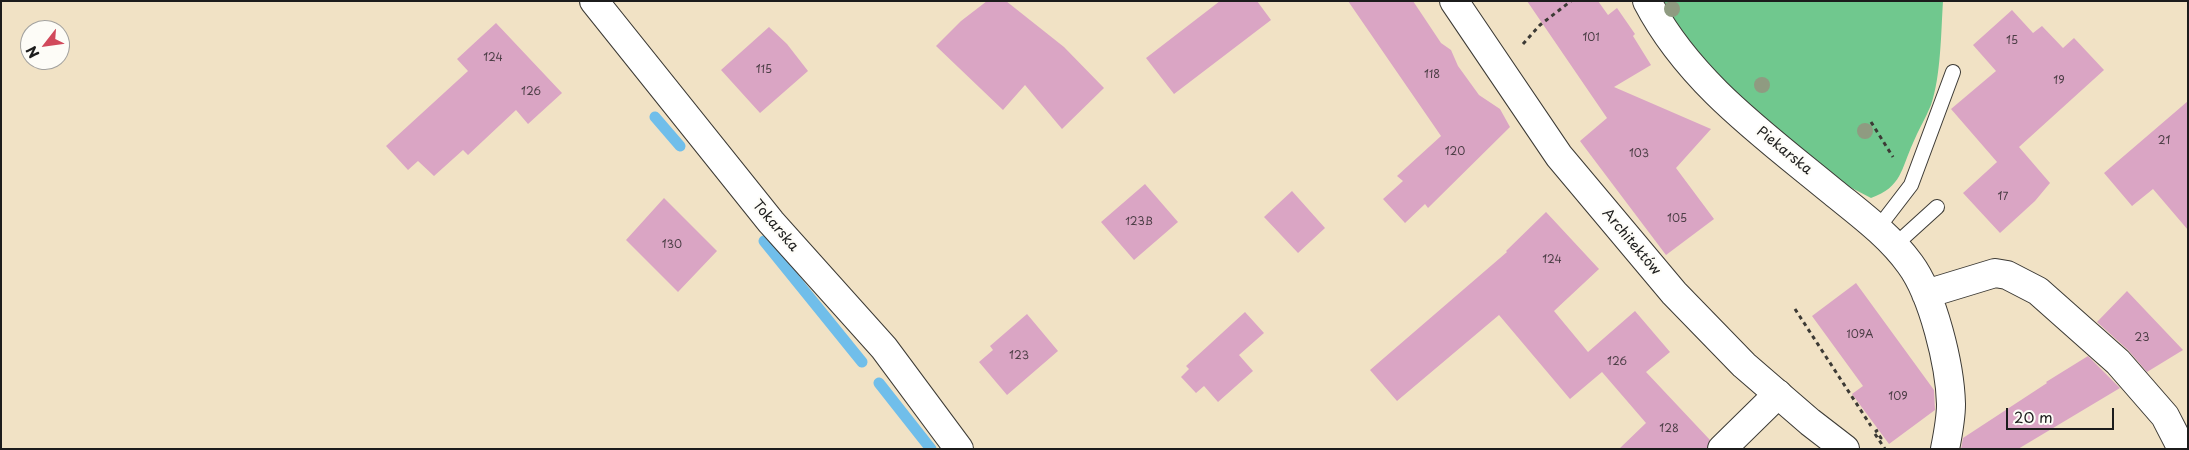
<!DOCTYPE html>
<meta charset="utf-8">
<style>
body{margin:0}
#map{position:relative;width:2189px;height:450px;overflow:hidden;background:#f1e2c5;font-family:"Playpen Sans",sans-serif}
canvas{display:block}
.frame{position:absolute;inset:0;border:2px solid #1c1c1c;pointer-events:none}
.north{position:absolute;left:20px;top:20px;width:50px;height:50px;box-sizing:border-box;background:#fdfcf7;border:1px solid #a3a29f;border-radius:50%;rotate:240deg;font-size:14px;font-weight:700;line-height:20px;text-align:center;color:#1c1c1c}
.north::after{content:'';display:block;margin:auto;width:18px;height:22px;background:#d1495b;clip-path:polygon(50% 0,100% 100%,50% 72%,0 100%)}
.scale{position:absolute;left:2006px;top:408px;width:108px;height:22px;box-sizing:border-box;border:2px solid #1c1c1c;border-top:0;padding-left:6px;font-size:15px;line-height:18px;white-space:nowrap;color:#1c1c1c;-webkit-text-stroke:4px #fdfcf7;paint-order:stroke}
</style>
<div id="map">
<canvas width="2189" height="450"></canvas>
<div class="frame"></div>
<div class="north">N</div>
<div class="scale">20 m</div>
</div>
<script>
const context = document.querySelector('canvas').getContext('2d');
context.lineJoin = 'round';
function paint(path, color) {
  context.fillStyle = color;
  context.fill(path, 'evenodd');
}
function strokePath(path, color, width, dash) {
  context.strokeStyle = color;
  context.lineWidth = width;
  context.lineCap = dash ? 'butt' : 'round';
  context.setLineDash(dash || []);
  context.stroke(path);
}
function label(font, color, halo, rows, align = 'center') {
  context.font = font + ' "Playpen Sans",sans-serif';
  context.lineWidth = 4;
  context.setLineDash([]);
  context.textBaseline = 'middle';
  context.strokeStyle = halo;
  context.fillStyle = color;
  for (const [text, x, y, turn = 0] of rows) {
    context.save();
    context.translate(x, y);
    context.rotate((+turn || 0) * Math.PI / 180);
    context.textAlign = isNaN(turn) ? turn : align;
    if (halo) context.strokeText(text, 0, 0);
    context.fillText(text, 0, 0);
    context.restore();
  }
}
paint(new Path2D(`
 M1664 1H1943C1941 32 1941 76 1931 105 1926 118 1918 130 1913 143 1901 169 1902 187 1871 198L1844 184 1777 131 1722 82 1681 34Z`), '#70c88e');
strokePath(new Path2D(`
 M655 117 680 146
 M764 241 862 362
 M879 383 931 449`), '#70beea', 11);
paint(new Path2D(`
 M987 1H1006L1064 47 1104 88 1062 129 1025 85 1003 110 936 46 961 21Z
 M1220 1H1257L1271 20 1174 94 1146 58Z
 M1348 1H1413L1441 43 1451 50 1458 66 1479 95 1500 109 1510 127 1428 208 1425 204 1405 223 1383 199 1403 181 1397 176 1441 136Z
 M1527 1H1598L1608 15 1617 8 1635 34 1633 36 1651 65 1614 87 1711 129 1676 168 1714 219 1666 255 1580 141 1607 118Z
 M2012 10 2033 33 2042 26 2063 48 2074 38 2104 70 2019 147 2050 183 2035 201 2000 233 1963 193 1997 162 1951 109 1996 71 1973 45Z
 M496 23 562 93 528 124 516 110 468 155 463 150 434 176 418 161 408 170 386 146 468 71 457 59Z
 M769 27 787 44 808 71 760 113 721 70Z
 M2188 101V230L2153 189 2132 206 2104 173Z
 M1145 184 1178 222 1134 260 1101 222Z
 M1292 191 1325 228 1298 253 1264 217Z
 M664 198 717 251 678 292 626 240Z
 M1546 212 1599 269 1554 311 1588 352 1635 311 1670 352 1646 372 1710 440 1707 449H1619L1646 423 1602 372 1570 399 1499 315 1397 401 1370 370 1507 252 1506 251Z
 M1856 283 1934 390 1935 410 1889 444 1852 394 1863 386 1812 316Z
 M2127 291 2183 350 2147 372 2128 350 2097 322Z
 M1245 312 1264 333 1239 355 1253 371 1218 402 1204 386 1196 393 1181 377 1189 369 1186 366Z
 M1027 314 1058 351 1007 395 979 362 993 350 990 346Z
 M2088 356 2120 388 2018 449H1961L1963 438 2047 383 2046 382Z`), '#daa5c4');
const lane = new Path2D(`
 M1878 228 1911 185 1953 72
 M1894 246 1937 207`);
const street = new Path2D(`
 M594 1 771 222 884 348 959 449
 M1647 1C1689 82 1764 135 1833 192 1860 214 1889 235 1910 264 1933 295 1950 365 1951 404 1951 419 1948 434 1945 449
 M1926 294 1995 273 2007 275 2038 291 2118 362 2165 416 2182 449
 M1722 449 1778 394`);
const secondary = new Path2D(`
 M1454 1 1559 156 1674 293 1744 365 1810 422 1845 449`);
strokePath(lane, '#3c3a35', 16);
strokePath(street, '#3c3a35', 30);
strokePath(secondary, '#3c3a35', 30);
strokePath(new Path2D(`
 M1523 44 1540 25 1571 1
 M1871 122 1893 157
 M1795 309 1871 426
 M1878 430 1876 431 1881 438 1880 441
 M1875 434 1885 449`), '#3c3a35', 3, [4, 4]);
strokePath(lane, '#fff', 14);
strokePath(street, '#fff', 28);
strokePath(secondary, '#fff', 28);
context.fillStyle = '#8f9b81';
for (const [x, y] of [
 [1672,9],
 [1762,85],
 [1865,131]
]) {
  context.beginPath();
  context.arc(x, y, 8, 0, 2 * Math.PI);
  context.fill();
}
label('11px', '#4c3e46', null, [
 ["101",1591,38],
 ["15",2012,41],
 ["124",493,58],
 ["115",764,70],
 ["118",1432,75],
 ["19",2059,81],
 ["126",531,92],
 ["21",2164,141],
 ["120",1455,152],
 ["103",1639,154],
 ["17",2003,197],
 ["105",1677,219],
 ["123B",1139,222],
 ["130",672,245],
 ["124",1552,260],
 ["109A",1860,335],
 ["23",2142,338],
 ["123",1019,356],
 ["126",1617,362],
 ["109",1898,397],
 ["128",1669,429]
]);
label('14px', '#1c1c1c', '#fdfcf7', [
 ["Piekarska",1784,151,39],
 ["Tokarska",775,226,49],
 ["Architektów",1631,242,50]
]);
</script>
